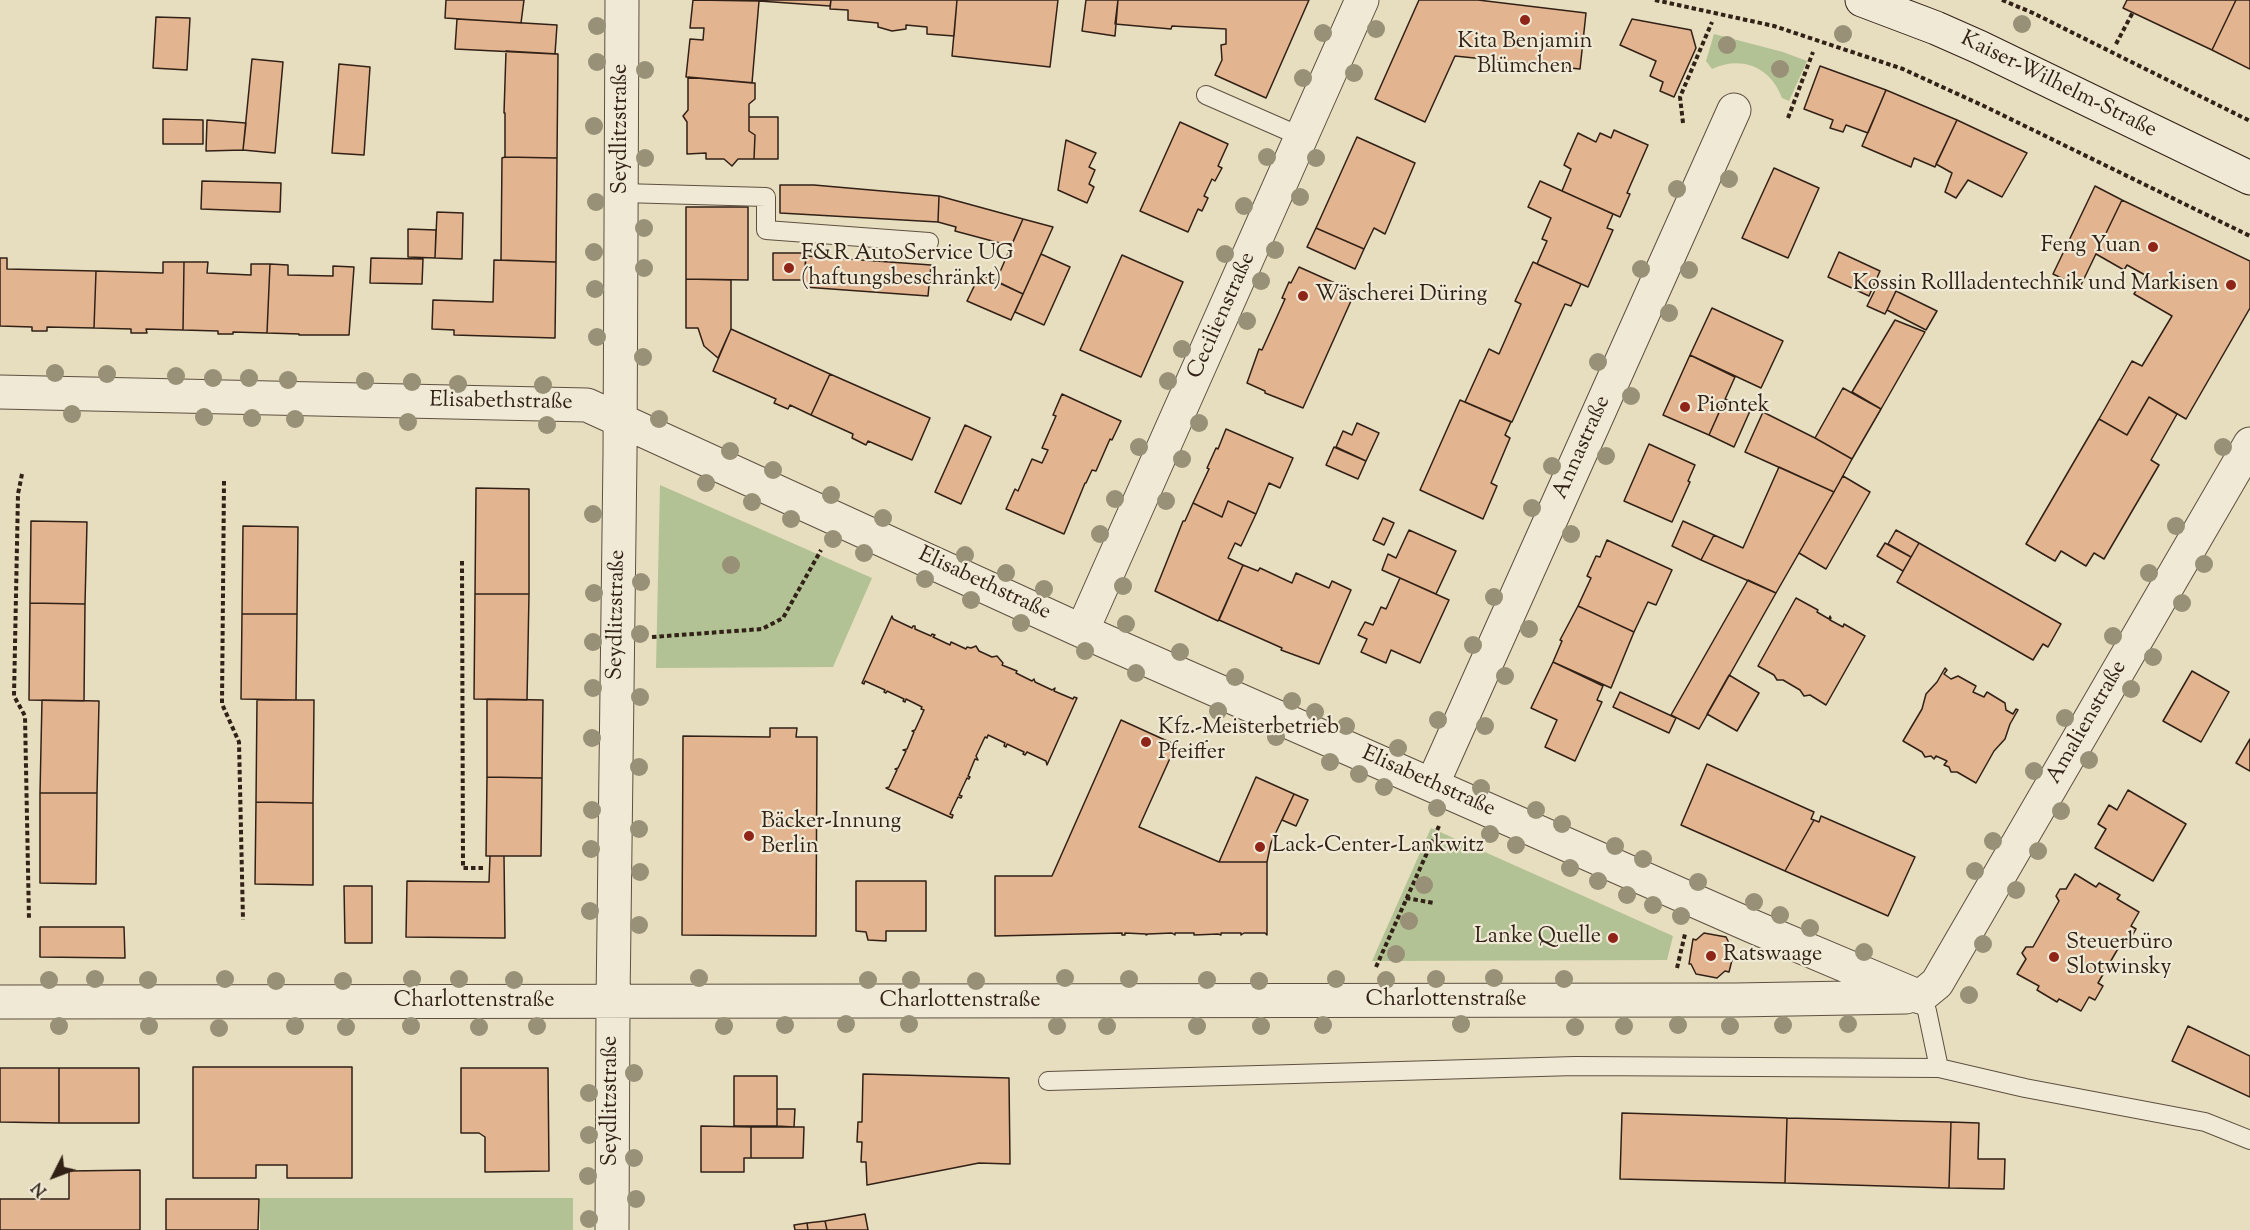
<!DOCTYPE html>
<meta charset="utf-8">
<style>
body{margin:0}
#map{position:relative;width:2250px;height:1230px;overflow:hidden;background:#e7ddbf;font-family:"Sorts Mill Goudy",serif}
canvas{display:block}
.north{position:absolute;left:24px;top:1146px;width:60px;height:60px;-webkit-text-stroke:4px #efe9d5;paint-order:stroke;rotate:228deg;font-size:16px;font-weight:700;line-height:24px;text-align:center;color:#312116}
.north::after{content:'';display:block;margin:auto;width:21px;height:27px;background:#312116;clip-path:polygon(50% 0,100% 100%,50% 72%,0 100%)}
</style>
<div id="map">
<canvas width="2250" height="1230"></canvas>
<div class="north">N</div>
</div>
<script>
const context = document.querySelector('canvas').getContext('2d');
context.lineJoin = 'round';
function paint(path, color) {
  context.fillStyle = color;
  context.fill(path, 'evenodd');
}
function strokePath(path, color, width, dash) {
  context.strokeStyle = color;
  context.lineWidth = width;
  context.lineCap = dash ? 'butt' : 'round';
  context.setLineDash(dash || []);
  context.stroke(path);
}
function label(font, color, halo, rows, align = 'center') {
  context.font = font + ' "Sorts Mill Goudy",serif';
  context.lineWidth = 4.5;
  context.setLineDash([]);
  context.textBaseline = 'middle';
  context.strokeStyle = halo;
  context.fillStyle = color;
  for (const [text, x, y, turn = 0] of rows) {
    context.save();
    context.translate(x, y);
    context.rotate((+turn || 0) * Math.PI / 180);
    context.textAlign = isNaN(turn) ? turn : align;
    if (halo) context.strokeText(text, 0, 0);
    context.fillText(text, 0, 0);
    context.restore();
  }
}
paint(new Path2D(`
 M1714 34 1783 52 1807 61 1789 101 1782 98C1771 67 1741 55 1712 69L1706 61Z
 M660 485 872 578 833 667 656 668Z
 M1431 828 1673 936 1667 960 1372 961Z
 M260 1198H573V1230H260Z`), '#b3c294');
const building = new Path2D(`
 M446 0H524L521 23 445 18Z
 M693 0 759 1 752 83 686 77 690 39 703 40 704 28H690Z
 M745 0H831L830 6Z
 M831 0H957L954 36 927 34V27L906 25V29L892 31 878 27V23L848 20V10L830 9Z
 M957 0H1058L1050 67 952 56Z
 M1086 0H1118L1115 36 1082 31Z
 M1118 0H1309L1266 98 1215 75 1222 60 1221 45 1226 44V29L1172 26 1171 29 1115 24Z
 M1419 0H1478L1586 13 1580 69 1455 56 1425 122 1375 99Z
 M2127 0H2236L2212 50 2123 8Z
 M2236 0H2250V69L2212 50Z
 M156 17 190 18 187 70 153 68Z
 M457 19 557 25 555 54 455 49Z
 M1632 19 1691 30 1696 48 1674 97 1660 91 1663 82 1650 76 1656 61 1620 45Z
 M506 51 558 54 557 158 505 157V113H504Z
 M252 59 283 62 275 153 243 150Z
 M339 64 370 67 364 155 332 153Z
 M1820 66 1886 90 1868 133 1846 125 1843 132 1830 128 1833 120 1804 109Z
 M688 77 755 83V99L749 104V131L755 135 754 159H738L732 166 724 159H706V153L687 154V122L683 116 688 110Z
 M1886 90 1957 120 1935 167 1914 158 1911 167 1862 146Z
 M749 117H778V159H754L755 135 749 131Z
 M163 119 203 120V144H163Z
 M207 120 246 123 243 150 206 151Z
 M1957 120 2027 153 2002 197 1968 180 1956 198 1945 192 1952 173 1936 164Z
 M1180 122 1228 144 1218 166 1222 168 1215 181 1212 179 1204 196 1208 198 1202 211 1198 209 1188 232 1140 211Z
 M1614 130 1648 145 1627 193 1630 194 1620 217 1562 191 1571 169 1564 165 1578 133 1596 142 1600 133 1611 138Z
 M1357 137 1415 163 1385 234 1374 228 1364 249 1316 228Z
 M1066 140 1096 153 1089 167 1095 170 1089 184 1094 187 1087 203 1058 190Z
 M505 157 557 158 556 262 501 260 502 158Z
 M1774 168 1819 188 1788 258 1742 238Z
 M202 181 281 183 280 212 201 209Z
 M1540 181 1613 214 1607 228 1613 230 1588 287 1537 264 1547 241 1542 239 1551 218 1528 207Z
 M780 185H814L939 196 938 222 780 213Z
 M2095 186 2122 200 2080 287 2053 274Z
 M939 196 1023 219 1011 246 955 231 956 227 938 222Z
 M2122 200 2250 261V308L2186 419 2149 397 2127 435 2099 419 2132 361 2142 366 2172 316 2134 294 2145 275 2127 265 2124 270 2096 254Z
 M686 207H748V280L686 279Z
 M437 212 463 213 462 259 435 258Z
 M1023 219 1053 227 1023 294 996 281Z
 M1316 228 1364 249 1355 269 1307 247Z
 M408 229 436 230 435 258 408 257Z
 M1839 252 1880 271 1869 296 1828 277Z
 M773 253H806L804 280H773Z
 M1041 254 1070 267 1044 325 1015 312Z
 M1122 255 1183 282 1141 377 1080 350Z
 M806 256 931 265 928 296 804 287Z
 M0 258H7V269L96 271 94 328 47 327V331H32V327L0 326Z
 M371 258 423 259 422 284 370 283Z
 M494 260 556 262 555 338 454 335V330L432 329 433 300 493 302Z
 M163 262H184L183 330 146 329 147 333H131V329L94 328 96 271 163 273Z
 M184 262H208L207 273 251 275V264H270L267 333 233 332V334H218V331L183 330Z
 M1533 262 1581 284 1571 306 1565 304 1512 422 1465 402 1489 349 1499 354 1521 304 1515 301Z
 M270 264 288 265V275L333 276V266L354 267 349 335H299V334L267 333Z
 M1299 267 1355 292 1303 408 1265 393V391L1247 383 1259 349 1262 350 1285 299 1282 298 1289 282 1291 283Z
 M980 274 1023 294 1011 320 967 301Z
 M686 279 731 280V329L718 358 704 346 698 328H686Z
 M1879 282 1896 291 1885 314 1867 306Z
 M1896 291 1937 311 1926 330 1887 310Z
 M1712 308 1783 341 1761 388 1690 355Z
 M1895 320 1925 332 1881 409 1852 392Z
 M731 329 830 374 811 415 790 405 788 409 774 403 776 399 713 371Z
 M1690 355 1735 377 1709 435 1663 415Z
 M830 374 930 418 912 460 868 441 866 445 852 438 853 434 811 415Z
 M1843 388 1881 409 1852 459 1815 438Z
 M1062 394 1121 421 1112 440 1110 439 1096 471 1092 470 1086 483H1085L1064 534 1006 509 1015 489 1018 491 1032 459 1042 463 1048 450 1042 448 1056 416 1053 415Z
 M2149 397 2177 414 2151 460 2159 465 2104 559 2094 553 2086 566 2061 551 2055 561 2026 544 2099 419 2127 435Z
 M1725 399 1750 411 1734 447 1709 435Z
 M1460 400 1511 422 1505 435 1510 438 1491 483 1497 486 1483 519 1420 490Z
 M1763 412 1815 438 1852 459 1834 492 1745 452Z
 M1357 423 1379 433 1366 461 1336 447 1343 431 1352 435Z
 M965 425 991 437 961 504 935 492Z
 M1226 429 1293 458 1280 488 1269 483 1256 514 1228 501 1222 517 1193 503 1209 469 1207 468 1216 448 1218 449Z
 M1649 444 1695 465 1688 481 1690 482 1672 522 1624 501Z
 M1334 447 1366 461 1358 479 1326 465Z
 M1779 467 1834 492 1776 593 1701 560 1714 535 1743 548Z
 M1843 476 1870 492 1826 569 1799 553Z
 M476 488 529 489V594H475Z
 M1228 501 1256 514 1241 546 1235 543 1228 558 1243 565 1218 621 1155 591 1183 521H1185L1193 503 1222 517Z
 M1383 518 1394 523 1384 545 1373 540Z
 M31 521 87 522 85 604 30 603Z
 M1683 521 1714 535 1701 560 1672 546Z
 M243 526 298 527 297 614H242Z
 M1409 530 1456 551 1436 594 1382 570 1388 554 1396 558Z
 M1896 530 1919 543 1911 557 1888 544Z
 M1607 540 1672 570 1656 605 1648 602 1634 632 1578 606 1591 578 1587 576 1596 556 1600 557Z
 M1885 543 1911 557 1903 571 1877 556Z
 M1919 543 2061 624 2048 647 2043 644 2033 660 1897 582Z
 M1243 565 1258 571 1260 568 1292 583 1296 573 1329 588 1332 581 1351 590 1319 664 1281 650 1282 648 1219 620Z
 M1400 578 1449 600 1420 663 1391 650 1386 663 1361 652 1367 639 1358 635 1365 622 1373 625 1381 607 1386 609Z
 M1748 580 1776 593 1699 729 1671 715Z
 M475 594H529L527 700 474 699Z
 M1796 598 1818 610 1817 612 1829 619 1830 616 1831 618 1830 620 1843 627 1844 624 1865 636 1826 705 1810 695 1804 696 1800 690 1783 680H1777L1774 675 1758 666Z
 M30 603 85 604 84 701 29 700Z
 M1578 606 1634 632 1611 688 1553 662 1562 641 1560 640Z
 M242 614H297L296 700 241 699Z
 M892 616 893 619 912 628 913 626H915V629L931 636 932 634 935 635 933 637 950 645 951 642 966 649 967 647 971 648 976 646 979 651 992 657 997 656 1003 663 1002 665 1017 671 1016 673 1032 681 1034 679 1035 682 1052 690 1055 688 1054 691 1073 699 1074 697 1077 698 1047 765 1046 761 1027 752 1025 755 1023 754 1024 752 1007 744 1006 747 1004 746 1005 743 988 735 987 738 985 737 976 756 978 760 975 759 968 776 970 777 969 779 967 778 959 795 962 796 961 798 958 797 950 814 953 815 952 818 886 788 889 787 897 770 895 769 898 768 906 751 903 750 907 749 914 732 912 731 915 730 924 710 921 709 922 707 906 699 905 702 903 701 904 699 887 691 886 693 884 692 885 690 865 681 864 684 862 683Z
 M1553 662 1603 686 1597 700 1602 702 1575 761 1545 747 1557 720 1531 708Z
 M1945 668 1947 670 1944 674 1951 679 1958 676 1976 686 1973 692 1984 697 1987 692 2005 703 2006 710 2013 714 2016 709 2018 710 2010 724 2005 739 1994 751 1976 783 1957 772H1951L1949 767 1944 765 1947 761 1936 756 1934 759 1931 756 1925 757 1922 752 1903 741 1922 709 1926 694 1937 682Z
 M2192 671 2229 692 2201 742 2163 721Z
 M1729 675 1759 693 1737 731 1707 714Z
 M1620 692 1676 718 1669 733 1613 707Z
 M487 699 543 700 542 778 487 777Z
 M42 700 99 701 97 793H40Z
 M257 700H314L313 803 256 802Z
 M1121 720 1176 745 1139 827 1219 862H1267V935L1265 933H1244L1241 935V933H1221V935L1218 934 1194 935V933H1175V935L1172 933 1148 934 1146 935V934L1125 933V935H1122V933L995 936V876H1052Z
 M770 728H797L796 737H817L816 936 682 935 683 736 770 737Z
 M2250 739V771L2236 763Z
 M1707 764 1814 812 1811 819 1814 820 1785 871 1681 825Z
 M487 777 542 778 541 856H486Z
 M1256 777 1294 794 1271 843 1267 862H1219Z
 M2128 790 2186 824 2153 881 2095 848 2106 829 2098 824 2109 805 2117 810Z
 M40 793H97L96 884 40 883Z
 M1294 794 1308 800 1296 826 1282 820Z
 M256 802 313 803V885L255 884Z
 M1821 816 1915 857 1888 916 1785 871 1814 820 1819 822Z
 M490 856H504L505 938 406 937 407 881 489 882Z
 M2075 874 2096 887 2099 883 2120 895 2117 899 2139 912 2131 926 2136 929 2128 943 2123 940 2098 983 2103 986 2095 1000 2089 997 2081 1011 2059 999 2057 1002 2037 990 2039 986 2017 974 2026 959 2022 953 2026 947H2033L2059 901 2056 896 2060 889H2066Z
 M856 881H926V931H886V941L868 940 866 932 856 931Z
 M344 886H372V943H345Z
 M40 927H124L125 958 40 957Z
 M1704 933 1726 937 1731 947 1735 948 1729 972 1725 971 1717 978 1696 974 1691 964H1689L1693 939 1696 940Z
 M2188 1026 2250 1056V1097L2172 1061Z
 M193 1067H352V1178H287V1165H256V1178H193Z
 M0 1068H59V1123L0 1122Z
 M59 1068H139V1123H59Z
 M461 1068H548L549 1171 485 1172V1137L479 1133H461Z
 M863 1074 1009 1078 1010 1164 979 1163 867 1185 866 1162H861L862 1142H857L858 1122H862Z
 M734 1076H777V1126H734Z
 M777 1109H795L794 1127 777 1126Z
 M1622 1113 1787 1118 1785 1183 1620 1179Z
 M1787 1118 1951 1122 1949 1188 1785 1183Z
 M1951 1122 1979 1123 1978 1159H2005L2004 1189 1949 1188Z
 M701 1126 751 1127V1158H744V1172H701Z
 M751 1127H804L803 1158H751Z
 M140 1170V1230H0V1199H69V1171Z
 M166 1199H259L258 1230H166Z
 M865 1214 868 1230H827L825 1221Z
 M825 1221 827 1230H808L807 1223Z
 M807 1223 808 1230H795L794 1225Z`);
paint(building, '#e3b490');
strokePath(building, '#312116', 1.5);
const service = new Path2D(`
 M1206 95 1302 137
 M622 193 766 197V230L929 242
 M1920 997 1927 1011 1939 1068
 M1048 1081 1575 1066 1939 1068 2025 1088 2205 1122 2250 1140`);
const minor = new Path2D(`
 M0 392 587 405 1082 631 1754 927 1920 997
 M1082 631 1362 0
 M1432 785 1734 110
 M1920 997 1937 983 2250 444
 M0 1002 1736 1000 1906 997
 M612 1230 613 1002 620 455 622 0`);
const secondary = new Path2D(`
 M1862 0 1936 28 1979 47 2250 178`);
strokePath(service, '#5e5040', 20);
strokePath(minor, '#5e5040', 35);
strokePath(secondary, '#312116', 35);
strokePath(new Path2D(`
 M1655 0 1774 26 1903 69 1986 107 2250 236
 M2002 0 2033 13 2250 121
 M2116 44 2133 12
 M1788 118 1813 52
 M1683 123 1680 97 1712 22
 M22 474 18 494 14 696 25 716 29 920
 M224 481 222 704 239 742 243 920
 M462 561 463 868H483
 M652 637 762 629 783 618 821 550
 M1406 898 1434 903
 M1376 967 1439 826
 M1677 968 1685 934`), '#312116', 4, [4.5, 3]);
strokePath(service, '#efe9d5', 18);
strokePath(minor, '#efe9d5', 33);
strokePath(secondary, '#efe9d5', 33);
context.fillStyle = '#989077';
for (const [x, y] of [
 [2022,24],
 [597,26],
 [1376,29],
 [1323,33],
 [1843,34],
 [1727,45],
 [597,62],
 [1780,69],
 [645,70],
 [1354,73],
 [1303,78],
 [594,126],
 [1267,157],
 [645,158],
 [1316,158],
 [1729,179],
 [1677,189],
 [1300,197],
 [596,202],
 [1244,206],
 [644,228],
 [1275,250],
 [594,252],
 [1225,254],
 [644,268],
 [1641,269],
 [1689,270],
 [1261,281],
 [595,289],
 [1669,313],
 [1247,321],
 [597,337],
 [1182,349],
 [643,357],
 [1598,362],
 [55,373],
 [107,374],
 [176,376],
 [213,378],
 [249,378],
 [288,380],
 [365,381],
 [1168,381],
 [412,382],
 [458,384],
 [543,385],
 [1631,396],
 [72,414],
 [204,417],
 [252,418],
 [295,419],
 [659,419],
 [408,422],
 [1199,423],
 [547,425],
 [1139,447],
 [2223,447],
 [730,451],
 [1606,456],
 [1182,459],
 [1552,466],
 [773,470],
 [706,483],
 [831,495],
 [1115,499],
 [1166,501],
 [752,502],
 [1532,508],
 [593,514],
 [883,518],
 [791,519],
 [2176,526],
 [1100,534],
 [1571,534],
 [833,539],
 [864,553],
 [965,555],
 [2204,564],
 [731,565],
 [1006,573],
 [2149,573],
 [925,579],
 [641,582],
 [1123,586],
 [1044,589],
 [594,593],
 [1494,597],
 [971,600],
 [2182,603],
 [1021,623],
 [1126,624],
 [1529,629],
 [640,634],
 [2113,636],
 [593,642],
 [1473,645],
 [1085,651],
 [1180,652],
 [2153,657],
 [1136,673],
 [1505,676],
 [1235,677],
 [593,688],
 [2131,689],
 [640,697],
 [1292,701],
 [1218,711],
 [1315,712],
 [2065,718],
 [1438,720],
 [1346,726],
 [1485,726],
 [1276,737],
 [592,738],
 [1398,748],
 [2089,760],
 [1330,762],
 [639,767],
 [2034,771],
 [1359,774],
 [1384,787],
 [1481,788],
 [1437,808],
 [592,810],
 [1536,810],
 [2061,811],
 [1562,824],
 [639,829],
 [1490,834],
 [1993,841],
 [1516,845],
 [1615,846],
 [591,849],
 [2038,851],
 [1643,859],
 [1570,868],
 [1975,871],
 [640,872],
 [1598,881],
 [1698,882],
 [1424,885],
 [2016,890],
 [1627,895],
 [1754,902],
 [1653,905],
 [590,911],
 [1780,915],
 [1681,916],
 [1409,921],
 [639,925],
 [1810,928],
 [1983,944],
 [1864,952],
 [1396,954],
 [699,978],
 [1065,978],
 [1494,978],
 [95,979],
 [225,979],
 [412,979],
 [459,979],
 [1129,979],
 [1336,979],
 [1436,979],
 [1564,979],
 [49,980],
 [148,980],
 [514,980],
 [868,980],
 [911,980],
 [1207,980],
 [1386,980],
 [276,981],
 [343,981],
 [976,981],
 [1259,981],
 [1969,995],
 [846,1024],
 [909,1024],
 [1461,1024],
 [1848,1024],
 [785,1025],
 [1323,1025],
 [1678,1025],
 [1783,1025],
 [59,1026],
 [149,1026],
 [295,1026],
 [411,1026],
 [537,1026],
 [724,1026],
 [1057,1026],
 [1107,1026],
 [1197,1026],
 [1261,1026],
 [1624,1026],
 [1730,1026],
 [346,1027],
 [479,1027],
 [1575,1027],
 [219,1028],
 [634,1073],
 [589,1093],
 [589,1135],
 [634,1158],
 [588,1176],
 [636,1199],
 [589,1219]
]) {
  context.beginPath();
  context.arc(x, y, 9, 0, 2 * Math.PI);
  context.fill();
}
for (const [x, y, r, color] of [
 [1525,20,6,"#8f2418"],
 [2153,247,6,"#8f2418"],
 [789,268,6,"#8f2418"],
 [2231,285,6,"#8f2418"],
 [1303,296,6,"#8f2418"],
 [1685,407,6,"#8f2418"],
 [1146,742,6,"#8f2418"],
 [749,836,6,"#8f2418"],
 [1260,847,6,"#8f2418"],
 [1613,938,6,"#8f2418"],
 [1711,956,6,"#8f2418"],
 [2054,957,6,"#8f2418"]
]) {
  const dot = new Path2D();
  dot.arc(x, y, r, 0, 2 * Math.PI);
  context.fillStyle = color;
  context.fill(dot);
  strokePath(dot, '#efe9d5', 2);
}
label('22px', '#312116', '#efe9d5', [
 ["Kita Benjamin",1525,43,"center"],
 ["Blümchen",1525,68,"center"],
 ["Feng Yuan",2141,247,"right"],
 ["F&R AutoService UG",801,255],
 ["(haftungsbeschränkt)",801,280],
 ["Kossin Rollladentechnik und Markisen",2219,285,"right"],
 ["Wäscherei Düring",1315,296],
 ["Piontek",1697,407],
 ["Kfz.-Meisterbetrieb",1158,729],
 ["Pfeiffer",1158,754],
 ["Bäcker-Innung",761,823],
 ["Berlin",761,848],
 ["Lack-Center-Lankwitz",1272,847],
 ["Lanke Quelle",1601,938,"right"],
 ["Steuerbüro",2066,944],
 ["Slotwinsky",2066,969],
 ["Ratswaage",1723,956]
], 'left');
label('22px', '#312116', '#efe9d5', [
 ["Kaiser-Wilhelm-Straße",2058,86,26],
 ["Seydlitzstraße",622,129,-90],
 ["Cecilienstraße",1223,316,-66],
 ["Elisabethstraße",501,403,1],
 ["Annastraße",1583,448,-66],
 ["Elisabethstraße",984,585,25],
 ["Seydlitzstraße",618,615,-89],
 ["Amalienstraße",2088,723,-60],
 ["Elisabethstraße",1428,783,24],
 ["Charlottenstraße",1446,1001],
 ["Charlottenstraße",474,1002],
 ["Charlottenstraße",960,1002],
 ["Seydlitzstraße",612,1101,-90]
]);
</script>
